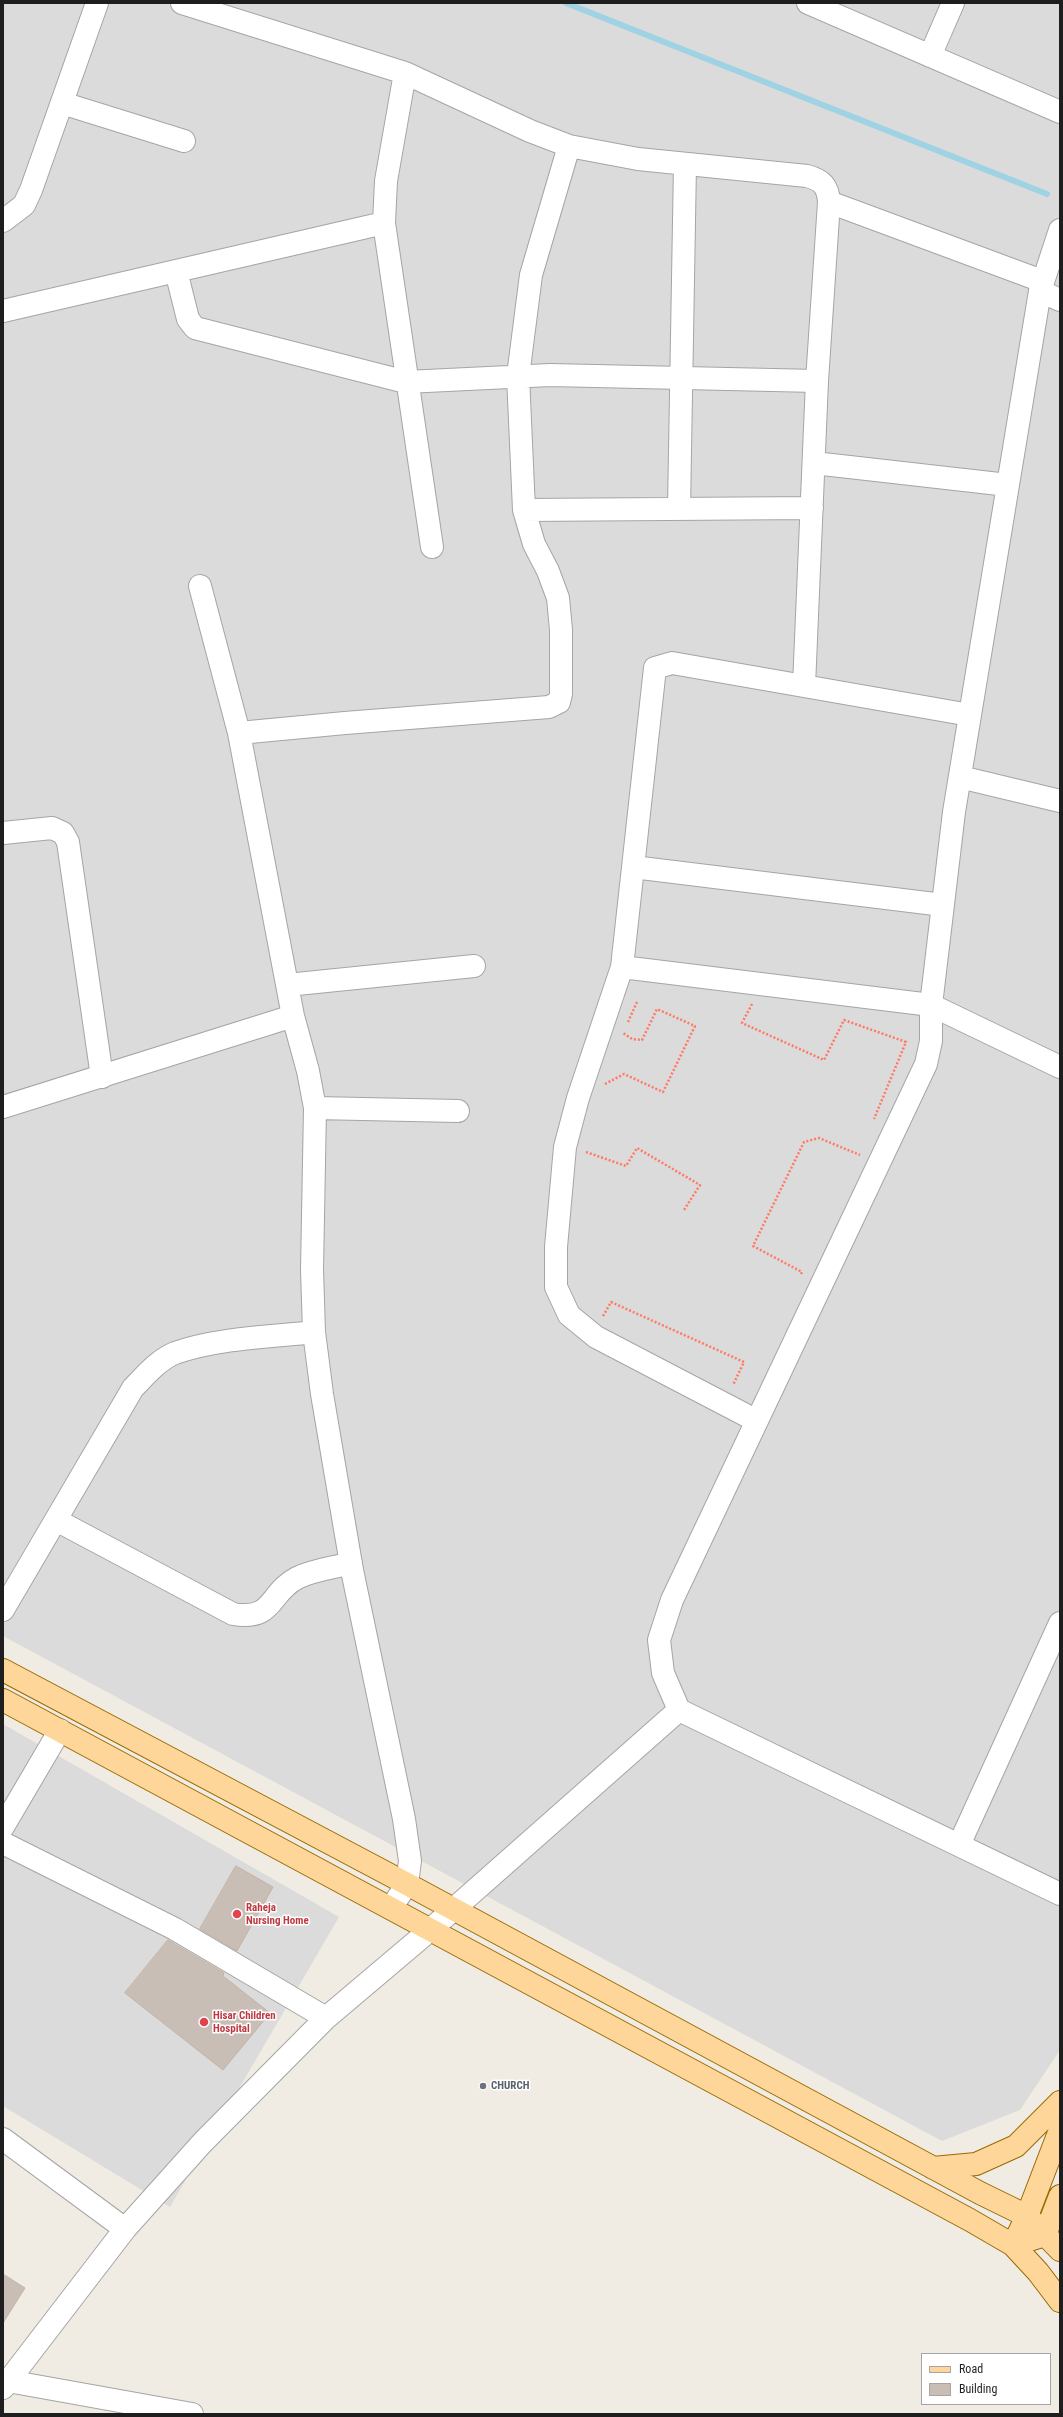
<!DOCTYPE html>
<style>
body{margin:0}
#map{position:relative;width:1063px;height:2417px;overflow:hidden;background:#f0ece3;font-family:"Roboto Condensed",sans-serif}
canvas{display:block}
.frame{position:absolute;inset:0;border:4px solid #1e1e1e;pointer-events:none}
.legend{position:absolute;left:921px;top:2353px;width:130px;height:52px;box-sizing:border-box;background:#fff;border:1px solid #a5a5a5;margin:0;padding:5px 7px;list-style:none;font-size:12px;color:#1e1e1e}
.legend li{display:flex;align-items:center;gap:8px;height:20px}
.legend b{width:20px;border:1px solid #a5a5a5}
</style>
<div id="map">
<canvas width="1063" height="2417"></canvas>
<div class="frame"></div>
<ul class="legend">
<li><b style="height:5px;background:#ffd699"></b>Road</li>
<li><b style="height:11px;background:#c9beb6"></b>Building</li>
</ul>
</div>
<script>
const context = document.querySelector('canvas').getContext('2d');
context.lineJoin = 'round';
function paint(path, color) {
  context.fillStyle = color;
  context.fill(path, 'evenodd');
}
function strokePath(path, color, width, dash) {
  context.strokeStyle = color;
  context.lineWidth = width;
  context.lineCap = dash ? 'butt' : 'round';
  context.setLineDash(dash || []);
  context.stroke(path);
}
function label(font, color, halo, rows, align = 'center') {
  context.font = font + ' "Roboto Condensed",sans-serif';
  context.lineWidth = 3;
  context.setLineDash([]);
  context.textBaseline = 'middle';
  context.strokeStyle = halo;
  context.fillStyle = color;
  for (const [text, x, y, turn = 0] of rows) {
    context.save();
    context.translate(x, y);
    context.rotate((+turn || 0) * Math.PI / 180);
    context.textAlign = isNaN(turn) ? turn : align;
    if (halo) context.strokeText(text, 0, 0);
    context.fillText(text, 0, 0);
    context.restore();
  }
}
paint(new Path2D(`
 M3 3H1060V2050L1020 2110 942 2141 3 1636Z
 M3 1724 339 1917 170 2207 3 2106Z`), '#dcdbdb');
strokePath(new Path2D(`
 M566 3 1047 194`), '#9fd2e3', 6);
const building = new Path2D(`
 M236 1866 273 1887 237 1951 200 1929Z
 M168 1940 224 1973 223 1976 270 2013 223 2070 125 1993Z
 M3 2274 25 2288 3 2323Z`);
paint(building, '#c9beb6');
strokePath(building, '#c4b3a4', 1);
const minor = new Path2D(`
 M182 3 405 73 530 131 569 146 638 159 807 176C822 180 828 186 829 202L1042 281
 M808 3 1060 112
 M930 56 953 3
 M405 73 386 181 384 223 432 547
 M62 103 184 141
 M3 221 24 205 31 190 97 3
 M1060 230 1040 291 954 812 931 1005V1041L926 1064 672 1600 659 1640 663 1673 679 1710 1060 1894
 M176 271 188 319 195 328 406 382 550 375 817 381
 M1040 291 1060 300
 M3 311 384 223
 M814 463 1008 485
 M679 509 685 164
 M524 510 812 508
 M200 586 239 733 293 1016
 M804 686 817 381 829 202
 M239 733 345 723 549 707 559 702 561 694V630L558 598 548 571 534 544 524 510 518 376 531 275 569 146
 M960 777 1060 801
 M3 833 52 828 63 833 68 842 102 1077
 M633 867 943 905
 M622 967 931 1005 1060 1067
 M287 985 474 966
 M3 1107 293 1016 308 1071 315 1108 312 1270 314 1332 322 1394 352 1570 404 1819 410 1861 407 1884 391 1908
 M315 1108 458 1111
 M757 1421 596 1337 569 1315 556 1287V1247L565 1147 578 1098 622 967 655 668 672 663 970 715
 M56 1520 233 1614C275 1621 268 1593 297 1578 313 1570 333 1568 351 1563
 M3 1610 133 1388C145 1376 158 1360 175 1353 216 1338 270 1337 314 1332
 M3 1827 60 1730
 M3 1843 175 1929 326 2018
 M959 1845 1060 1623
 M3 2139 125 2229
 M8 2381 192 2414
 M3 2388 125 2229 203 2142 326 2018 430 1930 679 1710`);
const major = new Path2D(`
 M3 1670 407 1884 980 2193 1027 2216 1060 2250
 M3 1700 970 2220 1013 2245 1045 2235 1060 2196
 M1060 2130 1027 2216 1013 2245 1038 2272 1060 2301
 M933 2168 976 2164 1016 2146 1060 2102`);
strokePath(minor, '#a5a5a5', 24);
strokePath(major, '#986a00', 24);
strokePath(new Path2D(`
 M752 1004 742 1023 824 1060 844 1020 906 1042 874 1119
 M628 1022 637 1002
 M605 1084 624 1074 663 1092 695 1026 657 1009 642 1040 632 1039 623 1033
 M586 1152 626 1166 637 1148 700 1185 684 1210
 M801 1274 802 1272 753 1246 804 1142 819 1138 860 1155
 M603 1316 611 1302 744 1362 733 1385`), '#ff7965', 2.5, [2, 2]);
strokePath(minor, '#fff', 22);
strokePath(major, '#ffd699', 22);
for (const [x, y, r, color] of [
 [237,1914,5,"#e0444e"],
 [204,2022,5,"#e0444e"],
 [483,2086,4,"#6b7280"]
]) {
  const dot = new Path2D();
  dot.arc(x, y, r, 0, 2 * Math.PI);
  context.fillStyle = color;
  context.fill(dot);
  strokePath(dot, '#fff', 1.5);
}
label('bold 11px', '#be3a42', '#fff', [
 ["Raheja",246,1908],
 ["Nursing Home",246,1921],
 ["Hisar Children",213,2016],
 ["Hospital",213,2029]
], 'left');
label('bold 11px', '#5b616d', '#fff', [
 ["CHURCH",491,2086]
], 'left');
</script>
